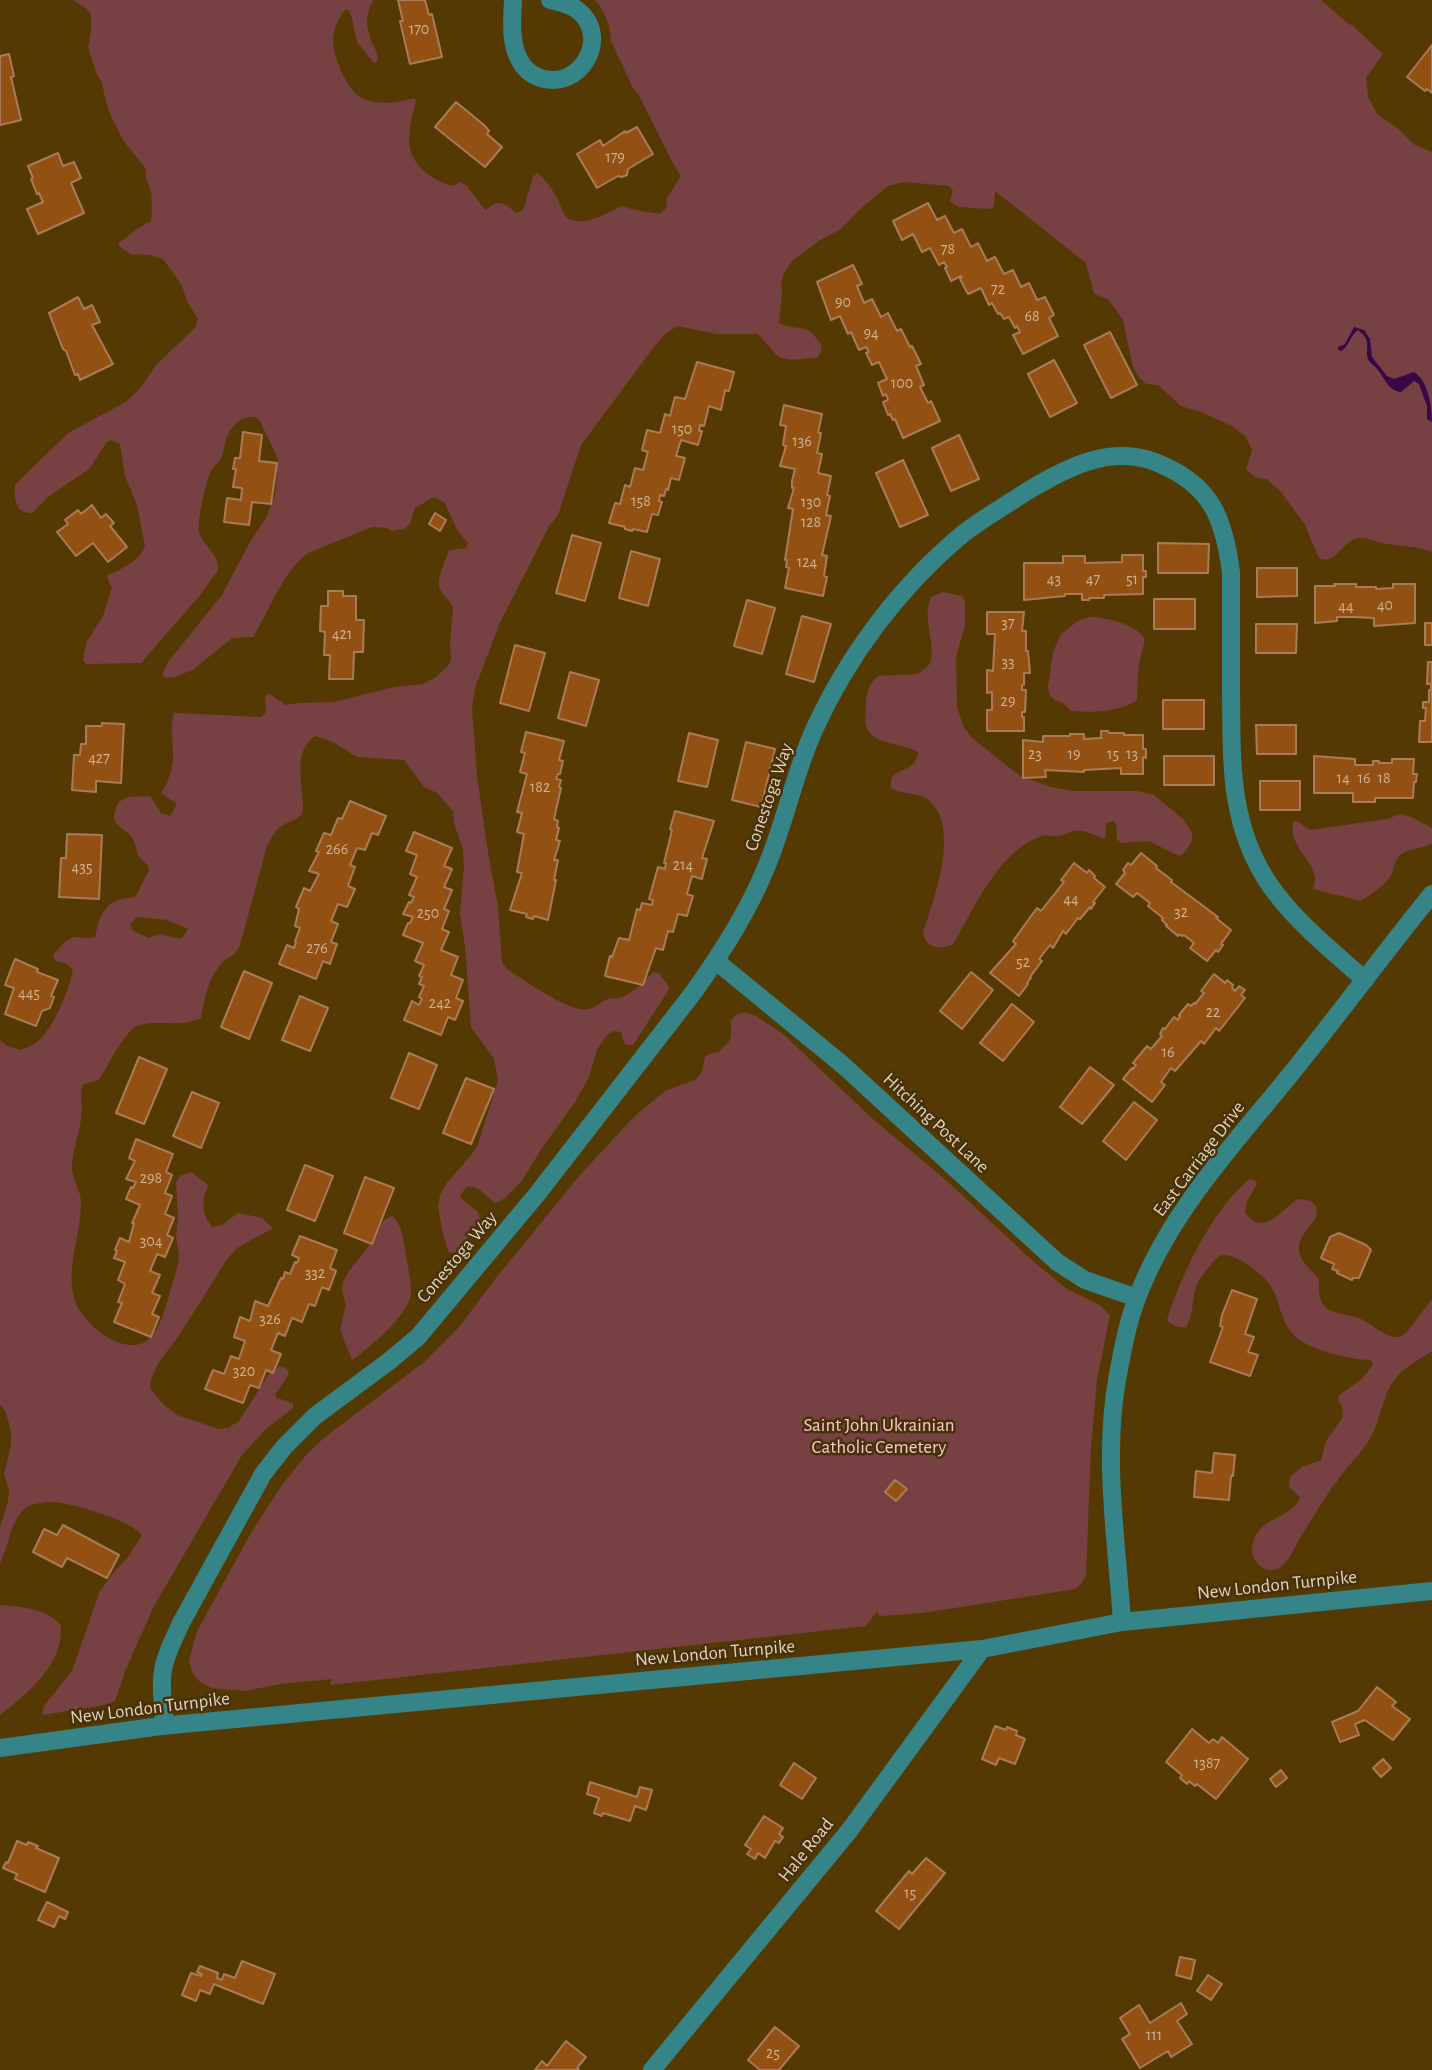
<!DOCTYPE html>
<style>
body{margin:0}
canvas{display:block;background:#553902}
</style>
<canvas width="1432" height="2070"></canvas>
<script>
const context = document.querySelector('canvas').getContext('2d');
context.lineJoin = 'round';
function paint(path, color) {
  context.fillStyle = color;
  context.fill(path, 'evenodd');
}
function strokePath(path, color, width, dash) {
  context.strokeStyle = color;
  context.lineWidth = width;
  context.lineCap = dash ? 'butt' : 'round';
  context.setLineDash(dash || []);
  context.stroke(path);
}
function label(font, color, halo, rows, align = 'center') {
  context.font = font + ' "Alegreya Sans",sans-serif';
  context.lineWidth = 5;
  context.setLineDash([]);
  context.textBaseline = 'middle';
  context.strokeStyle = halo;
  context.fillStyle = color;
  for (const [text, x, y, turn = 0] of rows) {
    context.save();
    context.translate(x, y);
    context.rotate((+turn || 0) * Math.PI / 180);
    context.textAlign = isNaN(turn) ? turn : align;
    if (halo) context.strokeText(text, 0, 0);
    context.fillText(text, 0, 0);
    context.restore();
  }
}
paint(new Path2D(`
 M73 0H373C366 15 365 24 371 40 374 48 379 53 377 62L374 63 357 42 352 18 348 10H345C338 18 334 28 333 40 332 54 347 90 360 97 374 106 399 103 414 98L416 100C409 129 401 155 429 175 438 181 444 184 454 186L460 182 467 186 485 210 496 203 504 204 517 213 522 211 524 207 533 177 537 173C552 184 558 200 565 216 581 230 606 213 623 206L634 210 660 214 666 208 667 198 681 176 674 165 639 95 633 88 611 41 609 25 602 9 595 0H1321L1346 22 1353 26 1383 54 1366 78 1368 97 1377 114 1400 130 1413 144 1432 152V552C1416 545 1399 547 1382 543 1373 541 1365 536 1355 539 1341 544 1334 566 1319 558L1305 525 1281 492 1267 479 1255 477 1246 469 1252 450 1246 437 1232 426 1201 412 1181 406 1158 385 1146 384 1139 377 1133 367 1123 320 1108 299 1094 294 1086 263 995 191 994 207 989 209 959 207 950 201 953 191 949 186 904 182 888 186 859 210 841 229 820 240 792 261 784 273 781 284 782 292 779 323C796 332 806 321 819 342 823 348 822 351 818 357 807 358 787 363 778 356 770 349 765 341 758 334H717L677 326 664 335 653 348 581 445 558 515 549 526 499 625 475 688 472 708 477 776 488 852 498 907 502 963 507 969C524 980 571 1014 589 1009 596 1008 600 1001 608 999 611 998 615 999 619 998 631 995 645 981 653 972L659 973 669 987 668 991 633 1045H625L621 1032 614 1031 608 1034 598 1048 588 1079 575 1102 542 1148 521 1182 505 1198 495 1203C483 1193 469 1175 460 1197L479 1213 480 1220 462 1247 454 1253 449 1252 443 1235 438 1207 440 1195 446 1184 472 1154 478 1144 498 1080 494 1059 471 1027 465 946 460 913 464 867 463 850 454 823 453 811 437 793 424 787 404 760 357 757 333 742 315 736C291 752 304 787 303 811 299 821 289 820 280 827 274 832 271 839 267 846L240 945C234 958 228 955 220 965 208 980 204 999 201 1018 179 1028 153 1019 137 1026 123 1033 108 1066 99 1080L84 1084 82 1086C80 1097 83 1108 81 1119 79 1134 73 1150 72 1166 71 1178 81 1190 81 1202 81 1234 66 1267 74 1298 80 1324 131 1364 153 1335 164 1321 172 1283 178 1265L179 1255 176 1237 178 1217 176 1182 180 1176 191 1172 207 1184 208 1187C201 1200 202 1217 213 1227L222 1225 238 1213 262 1218 273 1228 237 1248 227 1259C212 1283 197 1308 181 1332 169 1351 152 1365 150 1388L163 1404 177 1415 219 1429 228 1428 239 1421 269 1374 280 1366 287 1369 289 1374 275 1395 277 1398 293 1403V1408L267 1428 242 1455 154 1606 125 1671 115 1701 104 1705 43 1715 42 1712 44 1706 72 1671 100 1591 115 1571 128 1557 142 1535C132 1521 68 1501 50 1502 42 1502 31 1504 24 1509 12 1519 7 1550 0 1564V1527L8 1501 9 1489 4 1474 11 1445V1431L6 1413 0 1404V1040L7 1046 21 1050C26 1048 31 1046 36 1043 54 1029 68 992 73 970L67 964 56 961 53 956C58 949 67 937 77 937 84 937 87 940 95 937 99 921 101 906 119 900 125 897 130 899 136 896L149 870 148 865C134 855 139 850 132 838 128 831 121 829 116 823 113 818 114 818 115 812 118 794 134 797 150 796L161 813 170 816 177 804 161 793C167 785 172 771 173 760 174 745 169 729 174 713L261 717 266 712 265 699 268 693 286 705 299 703 334 702 394 687 423 684 436 677 448 666 451 660 450 644 453 608C451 601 444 597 440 589 436 579 445 561 449 550L466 548 468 543 457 530 445 503 434 497 415 508 410 524 404 529 392 531 387 528 372 527 308 553C283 571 269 611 253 637L232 638 194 669 175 677 166 678 162 674 168 662 222 595 251 540 266 518 275 495 278 459 260 421 256 417C243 415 232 424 227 437 224 443 225 452 221 458 219 463 213 466 211 471 206 481 197 521 199 531 202 545 220 555 218 570L201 594 141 663 87 664 83 661 86 643 103 616 112 587 107 578 108 575C121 570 139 561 145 546L137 505 125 476 120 444 111 440 107 442 89 469 49 496 32 513C15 514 14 498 15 485L68 433 126 402 141 387 157 364 195 328 198 319 188 303 181 284 163 259 150 255 131 254 119 246V243L137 229 151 221C152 215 152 198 151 192 149 183 144 179 146 169L123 140 110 114 106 102 102 83 96 72 88 47 91 32V15L87 9ZM137 917 167 920 188 929 183 937 179 939 160 934 149 938 133 931 130 924Z
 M943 592 962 596 965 601V626L956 657 957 706 963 726 972 738 1020 776 1051 787 1074 791H1137L1154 795 1184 820 1192 833V840L1186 851 1179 856 1149 841 1121 843 1117 839 1116 824 1113 821 1106 823V836L1104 839C1094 835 1084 829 1073 831 1068 832 1062 836 1057 836 1051 837 1048 834 1041 836 997 853 976 906 953 944 941 951 926 948 923 933 934 900 962 824 927 799 916 792 902 795 891 788 887 764 916 777 918 752 903 743 875 745 867 729 864 723 866 713 866 707 866 694 868 685 878 676L918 674 930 664C937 642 921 619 931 597Z
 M1089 617C1103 617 1138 624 1144 639 1145 644 1142 650 1141 655 1137 670 1138 685 1137 700 1120 712 1092 713 1071 711L1063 703 1055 700 1050 695 1048 688 1053 652 1061 634 1078 621Z
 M1400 814 1411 817 1432 828V843C1423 849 1408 848 1400 855 1395 860 1394 869 1391 875 1386 884 1370 896 1361 901L1313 889C1314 886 1315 882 1315 878 1313 859 1286 843 1294 821L1298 822 1310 830 1387 819Z
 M745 1012 756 1016 783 1034 874 1120 947 1181 1034 1262 1067 1289 1100 1305 1110 1315 1097 1380 1091 1448 1086 1575 1082 1583 1075 1589 923 1613 880 1616 877 1611 866 1626 330 1685 332 1679 281 1684 244 1691 212 1688 200 1682 193 1674 189 1662 196 1633 252 1531 282 1485 306 1455 324 1438 424 1362 459 1327 496 1278 580 1175 616 1136 635 1116 665 1091 696 1079 702 1071 705 1057 709 1054 718 1052 728 1043 731 1037V1020L736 1015Z
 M1250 1179 1256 1181 1257 1184 1247 1201 1245 1213C1265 1238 1281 1209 1298 1199L1311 1201 1316 1206 1317 1216C1304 1235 1289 1245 1307 1266 1311 1271 1315 1274 1319 1279 1317 1322 1340 1308 1365 1321 1376 1328 1386 1338 1400 1337L1407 1332 1432 1299V1351C1418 1360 1399 1370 1391 1385 1382 1400 1380 1419 1372 1435 1365 1449 1353 1460 1343 1473 1328 1492 1315 1513 1302 1535 1295 1545 1289 1564 1277 1569 1270 1572 1262 1569 1258 1564 1254 1560 1251 1554 1252 1549 1255 1515 1292 1521 1300 1497L1289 1487 1290 1477 1302 1467 1321 1460 1326 1441 1343 1417 1342 1406 1338 1400 1339 1395 1361 1380 1373 1365 1372 1361 1369 1360C1348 1359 1307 1350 1293 1334 1280 1320 1280 1300 1270 1285 1264 1275 1232 1250 1220 1256 1214 1259 1207 1270 1202 1276 1190 1290 1196 1311 1186 1327 1179 1328 1171 1326 1167 1320 1180 1277 1214 1206 1250 1179Z
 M392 1216C402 1224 403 1238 405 1250 407 1264 411 1279 411 1293 411 1313 368 1349 352 1360L340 1330 346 1305 342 1291 343 1282 349 1271 366 1250 384 1220Z
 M0 1605C21 1607 48 1608 61 1626 63 1665 27 1694 0 1715Z`), '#774043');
paint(new Path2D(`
 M1354 327 1364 330 1370 339 1372 357 1387 376 1394 379 1414 372C1428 381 1432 406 1432 422L1427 419V406L1419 384 1414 381 1401 392C1388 391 1385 378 1377 369 1375 366 1371 364 1369 361 1363 349 1374 342 1358 330 1351 335 1349 345 1342 351L1338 350V347L1345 344Z`), '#380745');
const building = new Path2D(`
 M398 0H425L429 15 432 14 442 57 410 64 400 21H403Z
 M1432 45V93L1427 89 1425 91 1407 77Z
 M9 54 14 76 11 77 21 120 0 125V56Z
 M456 102 484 125 489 131 487 134 502 147 485 167 435 127Z
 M637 127 653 154 628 169 627 175 622 177 618 176 597 188 577 154 600 140 603 146 625 131 626 133Z
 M58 153 63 166 74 162 81 178 71 183 84 213 38 234 27 209 43 202 39 193 37 194 31 179 33 178 28 166Z
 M928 203 937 220 945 216 954 233 962 229 971 247 978 243 987 261 995 257 1004 274 1013 270 1021 287 1029 283 1037 300 1045 297 1054 315 1049 318 1058 336 1023 354 1013 335 1020 332 1017 326 1015 328 1009 317 1004 319 1000 313 998 314 992 303 989 305 981 288 968 294 960 279 962 277 961 276 951 281 945 268 947 267 944 262 939 265 930 248 922 252 913 234 902 240 893 221Z
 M853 265 862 284 857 286 864 303 872 299 881 317 888 313 897 331 901 329 910 347 912 346 921 364 916 366 924 385 920 387 928 403 931 401 940 421 903 438 895 419 893 420 890 414 888 415 883 402 888 400 886 394 883 396 878 383 887 379 879 362 872 365 866 353 869 352 866 347 859 350 851 332 848 334 840 316 831 320 817 282Z
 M78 297 84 309 92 305 100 322 92 325 113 364 80 380 78 374 75 375 66 351 63 349 49 313Z
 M1110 332 1137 385 1111 398 1084 345Z
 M1054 360 1077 403 1050 417 1028 374Z
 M697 362 734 372 729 391 725 390 721 410 709 406 704 426 700 425 699 431H702L698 445 681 440 676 456 685 458 679 480 671 478 668 490 666 489 664 496 660 495 659 501 662 502 658 515 652 514 647 532 633 529 632 531 625 529V527L609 523 615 503 620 504 625 485 630 487 635 468 643 470 648 452 642 450 647 430 660 433 665 414 670 416 675 397 685 399Z
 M784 405 822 414 818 433H821L817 453 822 454 818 473 831 476 827 495 830 496 826 515 831 516 822 555 827 556 824 576 827 577 823 596 785 588 789 568 786 567 787 560H785L793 509 788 508 794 488H792V481L795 469 780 466 786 446 783 445 786 426 780 425Z
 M243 432 262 435 259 461 277 463 271 504 252 502 249 525 224 522 227 498 241 500 242 488 233 487 236 469H233L235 458H240Z
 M959 435 979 479 951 491 932 448Z
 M903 460 928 515 900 527 876 473Z
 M92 505 101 518 106 514 114 523 110 526 127 547 108 562 93 543 76 556 57 532 68 524 65 520 78 510 81 514Z
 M435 513 446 520 440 531 429 524Z
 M572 535 601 543 585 601 556 593Z
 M1158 543 1209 544 1208 573H1158Z
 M631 551 660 559 648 606 619 598Z
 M1122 555H1143V571H1146V577H1143V594L1104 595V598H1089V600H1082V594H1065V596L1024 600V563H1063V556H1085V563L1122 562Z
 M1257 568H1297V596L1257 597Z
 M1334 584H1356V587H1376V589L1393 588V584H1415V623L1374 626V618L1354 617H1337V621L1315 623V586H1335Z
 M328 591H343V596H356V620H364L363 652H354L353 679H329L330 655H324L325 632 320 631 321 606H328Z
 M1154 599H1195V629H1154Z
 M747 600 775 608 762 654 734 646Z
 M987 612H1024L1022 631H1026V651H1028L1030 673H1024V685H1022V690H1026L1025 712H1022V717H1024V731H987V710H992V692L987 693V670L993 671 995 634H987Z
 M802 616 831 624 814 682 786 674Z
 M1425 623H1432V645H1425Z
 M1256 624H1297L1296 653H1256Z
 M515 645 545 653 529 711 500 703Z
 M1428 662H1432V742H1419L1420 721H1425L1426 708H1423V702H1429V690H1431V684H1427Z
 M570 672 599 680 586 726 558 718Z
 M1163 700H1204V729H1163Z
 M102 723 124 724 121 783 96 781V792L72 790 74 755H80L81 744H86V726H102Z
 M1256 725H1296V754H1257Z
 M1101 731H1108L1109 733H1124V735H1143V749H1146V758L1143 757V774H1121V768L1084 770V772L1045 770 1046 777 1023 778V740L1043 742V736H1070V734H1084V739L1101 738Z
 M526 732 564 741 559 760 563 761 560 774H558L556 779 561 780 559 787 561 788 554 819 558 821 557 827 559 828 556 840 560 841 554 860H558L554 880H556L548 920 534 916 533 919 526 917 527 914 510 910 522 873 517 872 524 834 517 832 522 813 517 812 527 774 520 772 525 753 521 752Z
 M689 733 718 740 707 787 678 781Z
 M746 742 775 749 761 807 732 800Z
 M1164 756H1214V785H1164Z
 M1314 756 1355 759V765H1373V761H1379V763H1392V759H1414L1413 774H1417L1416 782H1414L1413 798H1375V802H1353V793H1314Z
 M1260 781H1300V810H1260Z
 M350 801 386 816 378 835 372 833 365 850 357 848 350 865 355 867 348 886 355 889 347 907 338 904 331 921 338 924 331 942 337 944 330 964 323 961 316 979 279 964 287 945 294 948 296 942 295 941 300 928 295 926 299 909 296 907 304 888 310 891 319 874 309 871 319 852 316 851 324 833 331 835 338 818 342 819Z
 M675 811 714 821 702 858 707 859 702 879 692 876 687 894 693 896 687 916 678 914 673 932 668 931 663 950 656 948 643 985 605 976 610 956 612 957 619 938 629 940 637 909 640 910 642 903 652 905 653 900 649 899 658 867 665 869 666 863H664L672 830 670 829Z
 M414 832 452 848 444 866 452 869 444 887 452 890 444 909 449 911 442 929 449 932 441 950 458 957 451 975 463 980 456 998 463 1001 455 1020 448 1017 441 1035 404 1020 412 1001 419 1005 422 999 419 997 424 986 419 984 422 977 419 976 424 965 415 961 423 943 403 935 408 923H410L413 917 403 914 409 902 411 903 414 897 409 895 417 877 410 874 417 855 406 851Z
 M67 834 102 835 99 899 59 897 61 858H66Z
 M1141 853 1157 866 1156 868 1172 880 1171 882 1218 917 1216 918 1231 930 1221 944 1223 945 1218 952 1216 950 1207 961 1190 948 1194 943 1184 935 1182 936 1179 934 1178 936 1166 926 1167 925 1162 920 1163 918 1148 906 1150 903 1137 893 1133 897 1116 884 1125 873 1123 870 1128 863 1131 865Z
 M1074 863 1087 873 1089 870 1095 876 1094 878 1105 887 1093 902 1095 903 1091 909 1090 907 1080 919 1078 918 1066 934 1063 931 1053 948 1050 945 1039 959 1042 961 1030 977 1031 978 1027 983 1028 984 1019 996 990 973 1016 944 1013 941 1037 908 1041 911 1064 882 1061 880Z
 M15 959 38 969 37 972 58 980 51 996 54 997 50 1008 42 1011 36 1026 5 1014 14 988 5 985Z
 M244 971 272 983 249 1039 221 1027Z
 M971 972 993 990 962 1029 940 1011Z
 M1214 974 1225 983 1227 980 1233 985 1232 988 1235 991 1239 986 1245 990 1241 995 1245 998 1219 1031 1216 1028 1204 1044 1201 1041 1175 1071 1171 1068 1161 1082 1165 1085 1152 1102 1123 1079 1132 1068 1133 1069 1136 1065 1133 1063 1147 1046 1151 1049 1162 1036 1160 1034 1163 1028 1165 1029 1174 1017 1178 1020 1180 1016 1179 1015 1188 1004 1191 1006 1194 1003 1195 1004 1204 993 1201 991Z
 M300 996 328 1008 310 1051 282 1040Z
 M1012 1004 1034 1022 1003 1061 980 1043Z
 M409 1053 437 1065 419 1109 391 1098Z
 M139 1057 167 1069 144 1124 116 1113Z
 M1090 1067 1114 1085 1082 1124 1060 1107Z
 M466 1078 494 1089 471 1144 443 1133Z
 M192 1092 219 1103 201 1148 173 1136Z
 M1134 1102 1157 1120 1126 1160 1103 1141Z
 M136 1139 173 1154 166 1172 172 1175 165 1193 172 1196 165 1214 174 1218 167 1235 173 1238 165 1257 157 1254 150 1271 160 1275 152 1293 160 1296 152 1314 159 1317 151 1337 114 1322 122 1303 118 1302 125 1284 118 1280 125 1262 114 1258 117 1251 115 1250 120 1238 129 1242 134 1223H132L140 1205 126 1199 131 1187 133 1188 136 1182 126 1179 135 1161 129 1158Z
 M305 1165 333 1176 315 1221 287 1210Z
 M365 1177 394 1188 372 1244 344 1233Z
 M1339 1233 1366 1245 1371 1250 1359 1278H1353L1352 1280 1337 1273 1338 1271 1332 1269 1334 1264 1321 1258 1330 1237Z
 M300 1236 337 1250 330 1268 336 1271 329 1290 322 1287 315 1306 309 1304 302 1322 292 1318 285 1336 278 1333 271 1350 281 1354 273 1373 266 1370 259 1388 250 1385 243 1403 205 1389 213 1370 224 1374 231 1356 239 1359 245 1341 234 1337 240 1317 250 1321 255 1301 268 1306 281 1278 283 1279 285 1272 290 1274 295 1262 297 1263 299 1258 292 1255Z
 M1232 1290 1257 1299 1245 1334 1254 1337 1248 1352 1258 1355 1250 1376 1210 1362 1223 1327 1220 1326 1222 1315Z
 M1214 1453 1235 1455 1233 1476H1231L1229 1500 1194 1497 1196 1471 1212 1473Z
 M895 1480 907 1489 896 1501 885 1492Z
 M63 1525 119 1555 107 1578 67 1558 62 1567 33 1552 44 1529 57 1535Z
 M1377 1687 1396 1702 1392 1706 1410 1719 1393 1740 1365 1720 1355 1724 1359 1735 1340 1742 1332 1722 1358 1711Z
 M995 1726 1006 1730 1007 1727 1017 1731 1016 1735 1025 1739 1015 1764 999 1758 996 1765 982 1759Z
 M1192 1729 1209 1743 1213 1739 1218 1743 1222 1737 1248 1759 1216 1799 1197 1784 1195 1786 1189 1781 1187 1784 1180 1778 1182 1775 1166 1762Z
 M1383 1759 1391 1768 1381 1777 1373 1768Z
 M794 1763 816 1778 802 1799 780 1785Z
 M1281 1770 1287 1778 1276 1787 1270 1779Z
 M590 1782 637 1797 640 1787 652 1790 646 1810 635 1806 630 1821 603 1813 602 1816 594 1813 599 1798 587 1794Z
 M764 1816 783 1828 779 1834 783 1837 779 1843 775 1841 765 1858 758 1853 755 1859 747 1854 751 1849 745 1845Z
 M17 1841 27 1845 28 1842 38 1846 36 1848 59 1858 45 1892 15 1879 17 1874 3 1868 6 1862 8 1863Z
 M926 1858 945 1873 899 1929 876 1911 909 1871 912 1874Z
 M47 1902 68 1912 65 1919 59 1916 54 1927 38 1920Z
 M1180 1957 1195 1960 1191 1979 1176 1975Z
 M242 1961 275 1974 263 2004 214 1984 210 1994 200 1990 196 2001 182 1995 191 1973 201 1976 202 1974 197 1972 200 1966 218 1973 217 1978 222 1980 224 1974 235 1978Z
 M1208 1975 1222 1984 1211 2000 1197 1991Z
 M1181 2003 1187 2014 1177 2021 1192 2044 1171 2057 1168 2051 1140 2068 1122 2039 1130 2034 1120 2018 1139 2005 1150 2023Z
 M775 2027 799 2046 779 2070H760L748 2060Z
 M566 2041 586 2057 577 2068 579 2070H535L542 2061 547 2066Z`);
paint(building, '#925012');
strokePath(building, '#a97b58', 2);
strokePath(new Path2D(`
 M513 0C512 19 510 42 519 59 523 67 530 74 538 77 580 94 613 35 576 9 568 4 559 2 550 0
 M716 961 844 1066 1057 1262 1085 1280 1137 1298
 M1122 1622C1117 1543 1103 1459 1117 1380 1122 1353 1127 1324 1137 1298 1171 1207 1243 1135 1302 1060 1346 1005 1388 948 1432 894
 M165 1726C164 1711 161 1696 162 1681 162 1661 173 1641 181 1623L263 1474 284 1447 315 1416 388 1362 418 1337 538 1193 693 993C721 954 747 914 765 870 785 824 794 774 814 730 848 655 901 585 964 533 984 518 1006 505 1026 492 1067 467 1113 443 1160 464 1212 486 1224 519 1231 572 1231 611 1231 650 1231 690 1232 758 1228 820 1267 881 1293 920 1330 949 1365 980
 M0 1748 161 1726 982 1649 1122 1622 1432 1591
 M652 2070 849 1831 982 1649`), '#358588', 18);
label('16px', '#d0b290', null, [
 ["170",419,29],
 ["179",615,157],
 ["78",948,249],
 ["72",998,289],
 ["90",843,302],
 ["68",1032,316],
 ["94",871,333],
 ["100",902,383],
 ["150",682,429],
 ["136",802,441],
 ["158",641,501],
 ["130",811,502],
 ["128",811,522],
 ["124",807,562],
 ["43",1054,579],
 ["47",1093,579],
 ["51",1132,579],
 ["40",1385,605],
 ["44",1346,606],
 ["37",1008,623],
 ["421",342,634],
 ["33",1008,662],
 ["29",1008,701],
 ["23",1035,754],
 ["19",1074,754],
 ["15",1113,754],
 ["13",1132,754],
 ["427",99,758],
 ["14",1343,778],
 ["16",1364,778],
 ["18",1384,778],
 ["182",540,787],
 ["266",337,849],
 ["214",683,865],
 ["435",82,867],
 ["44",1071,899],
 ["32",1181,912],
 ["250",428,913],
 ["276",317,948],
 ["52",1023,962],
 ["445",29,993],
 ["242",440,1003],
 ["22",1213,1012],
 ["16",1168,1052],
 ["298",151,1178],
 ["304",151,1241],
 ["332",315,1273],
 ["326",270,1319],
 ["320",244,1371],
 ["1387",1207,1763],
 ["15",910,1893],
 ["111",1154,2035],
 ["25",773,2053]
]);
label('19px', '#e4d3ba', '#46310a', [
 ["Conestoga Way",769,797,-71],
 ["Hitching Post Lane",936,1123,43],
 ["East Carriage Drive",1199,1159,-53],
 ["Conestoga Way",457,1257,-50],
 ["New London Turnpike",1277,1585,-6],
 ["New London Turnpike",715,1653,-5],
 ["New London Turnpike",150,1708,-7],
 ["Hale Road",806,1850,-51]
]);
label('19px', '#fbc9ca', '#46310a', [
 ["Saint John Ukrainian",879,1425],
 ["Catholic Cemetery",879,1447]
]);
</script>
